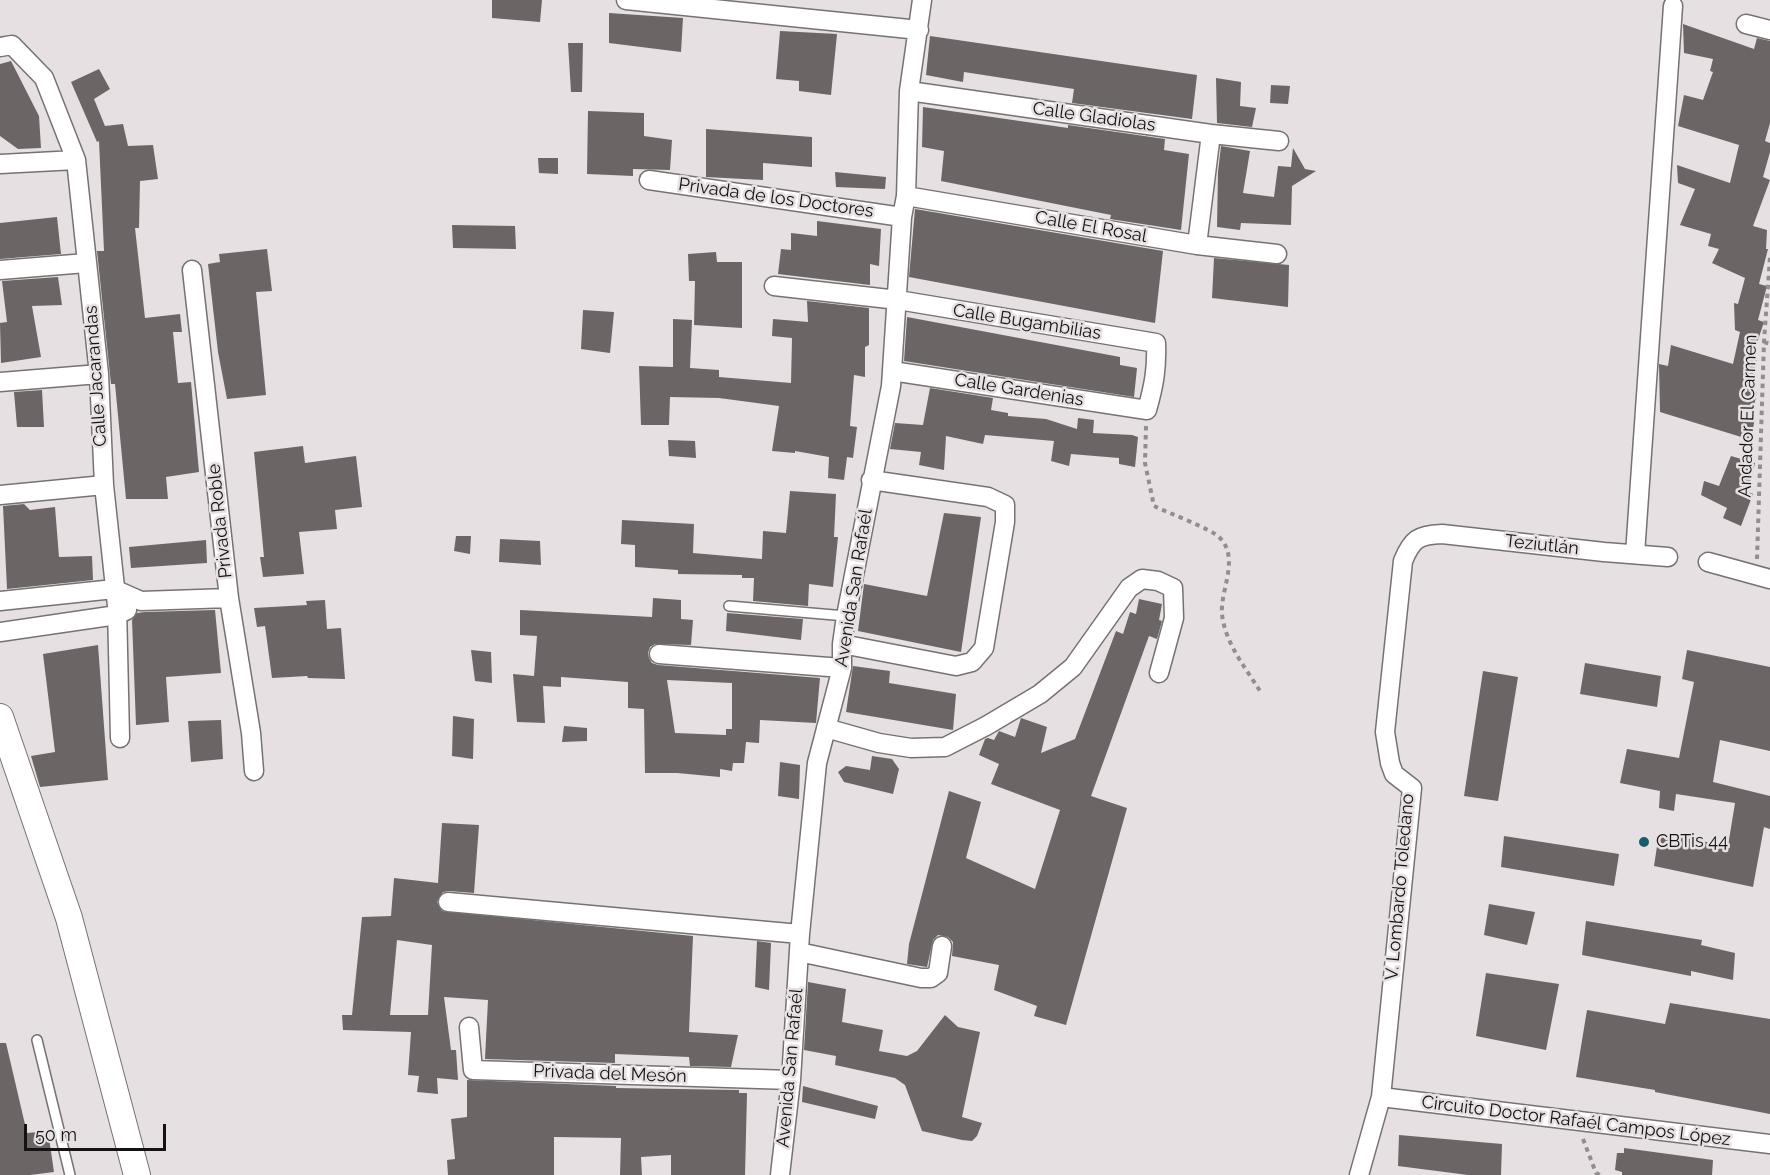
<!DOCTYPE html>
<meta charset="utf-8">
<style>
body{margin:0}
#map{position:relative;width:1770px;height:1175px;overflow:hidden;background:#e7e0e2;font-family:Raleway,sans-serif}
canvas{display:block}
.scale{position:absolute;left:24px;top:1124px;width:142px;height:27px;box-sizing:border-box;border:3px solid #141213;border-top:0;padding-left:8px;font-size:18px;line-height:21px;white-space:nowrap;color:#141213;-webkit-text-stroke:4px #e7e0e2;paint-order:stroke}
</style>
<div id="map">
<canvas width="1770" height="1175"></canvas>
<div class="scale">50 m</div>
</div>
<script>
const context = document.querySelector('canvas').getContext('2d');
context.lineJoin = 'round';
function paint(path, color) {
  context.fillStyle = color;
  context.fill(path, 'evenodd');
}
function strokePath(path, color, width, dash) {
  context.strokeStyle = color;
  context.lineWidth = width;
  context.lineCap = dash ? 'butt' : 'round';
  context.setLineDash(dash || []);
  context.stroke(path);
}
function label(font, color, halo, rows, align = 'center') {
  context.font = font + ' Raleway,sans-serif';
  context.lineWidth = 5;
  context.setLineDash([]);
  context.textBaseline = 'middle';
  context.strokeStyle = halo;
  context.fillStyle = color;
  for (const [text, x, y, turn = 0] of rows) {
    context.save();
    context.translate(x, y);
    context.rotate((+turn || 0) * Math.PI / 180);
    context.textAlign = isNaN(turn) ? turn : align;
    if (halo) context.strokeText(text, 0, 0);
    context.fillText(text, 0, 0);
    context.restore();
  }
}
paint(new Path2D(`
 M492 0H542L540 22 492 18Z
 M609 13 683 18 681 52 609 43Z
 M1683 24 1754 49 1757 38 1770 41V123L1765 141 1770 143V152L1763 177 1770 180 1753 226 1767 230 1766 249H1768L1759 284 1767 286 1758 320 1764 322 1753 355 1758 356 1749 390 1757 392 1753 410 1756 412 1751 440 1660 412 1659 364 1668 366 1671 345 1733 364 1740 332 1735 330 1734 303 1738 304 1745 278 1712 263 1719 249 1708 246 1711 234 1680 225 1695 189 1678 183 1677 165 1730 183 1739 145 1678 126 1684 95 1703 100 1713 72 1710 71 1713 59 1684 53Z
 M780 31 837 34 831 95 799 91V81L776 79Z
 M930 36 1197 75 1192 119 1072 103 1074 89 964 72 963 82 926 75Z
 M568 43H583L582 92H571Z
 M11 61 39 116 41 148 18 149 0 136V64Z
 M99 69 110 89 94 99 105 126 123 124 128 146 153 145 158 179 140 181 139 228H135L145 318 180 314 182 332H173L178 383 191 382 199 472 166 477 168 499H126L115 384H111L97 251H104L99 141 97 142 71 82Z
 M1216 78 1241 82 1240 106 1256 108 1252 127 1217 123Z
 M1271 85 1290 86 1288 104 1270 103Z
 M923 107 1068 128V125L1165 139 1164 150 1189 154 1181 230 1110 219 1111 215 941 181 944 151 922 147Z
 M588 111 644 113V136L672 140 670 170 633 169V176L587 174Z
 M706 129 812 137V167L763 163V180L706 177Z
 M1221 146 1250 151 1243 193 1274 197 1278 166 1291 167 1293 148 1305 169 1316 171 1292 186 1291 225 1241 223 1240 230 1217 227 1218 172Z
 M538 158H558V174L539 173Z
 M835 172 886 177 885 189 836 187Z
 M915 209 1163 251 1155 323 909 277Z
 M57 217 61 254 0 259V223Z
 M817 221 881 229 879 266 870 264V285L778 274 781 249 791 250V233L817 236Z
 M452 225 515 226 516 249 453 248Z
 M267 249 272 291 256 292 266 395 227 399 218 352 208 264 220 262 219 254Z
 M716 252 717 262H742V328L694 325 695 281H689L688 254Z
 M1214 258 1289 265 1288 307 1212 298Z
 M58 277 62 305 32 306 41 357 1 363 0 323 7 322 2 281Z
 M807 301 869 308V345L865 347V377L854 375 850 426 857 427 853 458 847 457 844 480 828 478 829 457 795 451V453L772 451 779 406 719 398 670 397 669 425H641L639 366 673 367V319L692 320 690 368 719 370V377L791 383 792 338 772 336 773 319 808 322Z
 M583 310 614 312 610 353 581 349Z
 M907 317 1120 357V365L1137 368 1134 397 904 361Z
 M930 388 993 398 991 410 1008 413V416L1046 419 1077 429 1078 418 1094 420 1093 433 1132 435 1138 437 1135 467 1119 464V458L1071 454 1069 466 1051 461 1054 441 985 435 983 444 946 436 944 470 919 465 921 452 890 449 895 423 923 425Z
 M42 390 44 427H17L14 392Z
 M668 440 695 441 696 458 669 456Z
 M303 446 305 463 356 456 362 507 335 510 337 529 299 532 304 574 263 577 260 557H264L254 452Z
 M1731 456 1755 463 1748 492 1753 494 1741 526 1723 518 1727 508 1701 495 1704 481 1719 486Z
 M790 491 836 494 834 537H838L833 587 809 584 808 606 753 601 754 578H742V575L678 574V570L635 567V545L621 544 622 520 694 524 693 553 762 559 763 531 786 533Z
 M24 504 30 510 55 507 59 557 92 556 93 580 7 589 3 506Z
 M944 513 981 517 961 652 858 631 864 584 927 596Z
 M456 536H471L470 554 454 551Z
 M500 539 540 541 541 565 499 562Z
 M206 540 207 563 131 568 129 547Z
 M653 598 681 600V619L693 620 691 645 655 644 650 647 648 653 649 658 652 663 658 665 820 678 816 723 760 720 759 743 746 742 744 763H733L732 771 720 769V777L677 773H645L644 709 628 708V682L561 677V687L543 686 545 723 517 722 513 674 534 676 537 636 520 635V610L652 617ZM667 680 732 683V729H726V735L675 733Z
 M1139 599 1162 604 1159 620 1162 621 1157 639 1149 636 1091 796 1127 808 1066 1025 1034 1016 1037 1006 994 990 999 965 952 956 953 942 948 937 938 935 933 940 927 967 907 964 909 944 949 791 981 802 966 858 1035 889 1060 810 991 784 999 764 979 755 985 739 988 738 994 740 999 731 1015 737 1021 718 1047 727 1041 753 1075 739 1116 631 1123 634 1130 612 1136 614Z
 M325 600 327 629 341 628 345 679 308 678 307 676 272 678 265 626 257 627 254 608 307 605 306 601Z
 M215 610 221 673 166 677 169 722 136 725 132 620 137 613 145 612Z
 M727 613 803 619 801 640 726 631Z
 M98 645 108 780 40 787 31 756 55 752 43 654Z
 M471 650 491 652 492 683 475 681Z
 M1687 650 1770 667V751L1720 740 1713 782 1770 796V829L1764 827 1753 887 1654 866 1659 833 1728 846 1735 803 1676 794 1674 811 1659 808 1660 791 1620 783 1627 749 1679 758 1694 682 1682 679Z
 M1585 663 1661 676 1657 707 1580 694Z
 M853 666 890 671 889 683 956 694 953 730 846 712Z
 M1483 671 1518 677 1498 801 1464 796Z
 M453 716 474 719 473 759 452 756Z
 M221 720 223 759 191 762 188 721Z
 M564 726 587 728V741L562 742Z
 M872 756 892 759 899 769 893 794 844 782 838 772 846 766 870 770Z
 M780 762 800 765 799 799 778 796Z
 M442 823 479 825 474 893 449 891 443 892 437 902 442 911 693 936 689 1032 738 1035 731 1067 690 1066 689 1057 615 1054V1063L485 1059 488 1000 444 997 451 1050H456L458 1080 437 1078 438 1094 417 1092 419 1076 408 1075 411 1032 343 1030 342 1015H352L362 917 391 916 394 878 438 883ZM397 940 432 945 428 1015H390Z
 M1504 836 1619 854 1614 886 1501 867Z
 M1489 904 1535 912 1527 945 1484 935Z
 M1586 921 1702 940 1701 945 1735 953 1733 980 1691 971V976L1582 955Z
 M757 941 771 943 769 990 755 987Z
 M1486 973 1559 984 1546 1050 1476 1036Z
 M808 982 846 989 842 1022 883 1030 879 1051 907 1056 917 1051 945 1015 958 1027 980 1032 962 1117 982 1123 977 1136 972 1141 962 1140 922 1131 905 1085 895 1078 835 1065 836 1056 804 1050Z
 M1670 1003 1770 1019V1114L1655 1092V1090L1576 1077 1587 1010 1665 1024Z
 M0 1043H6L27 1133 48 1131 54 1172 30 1175H0Z
 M467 1080 616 1086V1088L739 1090V1093H747L745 1175H671V1155L641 1157 642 1175H620L621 1138 554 1137V1175H448L447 1160 455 1159 451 1119 467 1117Z
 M803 1086 878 1106 875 1119 802 1102Z
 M1399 1135 1502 1144 1501 1175H1468L1398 1166Z
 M1624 1148 1713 1160 1712 1175H1622V1172L1615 1170 1617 1153H1624Z`), '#6b6566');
const lane = new Path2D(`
 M729 606 846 616
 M37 1040 70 1175`);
const street = new Path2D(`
 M626 0 919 30
 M1746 24 1770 30
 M0 47 12 45 44 78 76 160 99 374 104 485 117 606 120 738
 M909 91 1211 134 1279 141
 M0 164 76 160
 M649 180 902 217
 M906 196 1197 245 1277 254
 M1197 245 1211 134
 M0 270 86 263
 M192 270 229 598 251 733 254 771
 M774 286 898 300 1156 343C1157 369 1154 385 1147 410L892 371
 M0 382 99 374
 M0 495 104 485
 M1635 554 1673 6
 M1708 562 1770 579
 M0 601 114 589 141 601 229 598
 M0 632 117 615 127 610
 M842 644 956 666 972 662 984 648 1005 522V505L988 497 871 480
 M659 654 842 668
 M826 728 879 743 911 748 945 747 986 726 1040 694 1073 667 1129 588 1142 579 1158 581 1173 588 1174 618 1159 673
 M448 902 800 934
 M799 952 921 978H931L938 973 942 946
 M469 1027 473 1070 791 1080
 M1381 1097 1770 1144
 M780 1175 791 1080 800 934 817 763 842 668V644L846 616 891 386 902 217 906 196 909 91 922 0
 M1359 1175 1381 1097 1412 788 1394 774 1390 763 1385 732 1403 561C1412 539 1418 535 1442 534L1604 552 1668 557`);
const secondary = new Path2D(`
 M0 717 69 918 137 1175`);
strokePath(lane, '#777172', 12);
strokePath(street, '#777172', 21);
strokePath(secondary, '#777172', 28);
strokePath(new Path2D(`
 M1764 342 1770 344
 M1146 426 1145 463 1154 506C1168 513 1212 529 1220 538 1240 559 1220 590 1222 614 1225 643 1245 667 1260 691
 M1757 559 1764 342 1770 257
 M1583 1139 1596 1173 1600 1175`), '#928d8f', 4, [4.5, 4.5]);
strokePath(lane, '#fff', 9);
strokePath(street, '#fff', 18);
strokePath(secondary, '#fff', 26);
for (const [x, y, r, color] of [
 [1644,842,6,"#13606c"]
]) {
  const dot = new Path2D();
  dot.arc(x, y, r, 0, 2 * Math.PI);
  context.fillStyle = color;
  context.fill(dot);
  strokePath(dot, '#e7e0e2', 2);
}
label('18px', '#141213', '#e7e0e2', [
 ["Calle Gladiolas",1094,117,8],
 ["Privada de los Doctores",776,198,8],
 ["Calle El Rosal",1091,227,10],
 ["Calle Bugambilias",1027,322,9],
 ["Calle Jacarandas",96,376,-94],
 ["Calle Gardenias",1019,390,9],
 ["Andador El Carmen",1748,416,-88],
 ["Privada Roble",220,521,-96],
 ["Teziutlán",1542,545,6],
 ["Avenida San Rafaél",854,588,-81],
 ["V. Lombardo Toledano",1400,887,-85],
 ["Avenida San Rafaél",790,1068,-85],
 ["Privada del Mesón",610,1074,2],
 ["Circuito Doctor Rafaél Campos López",1576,1121,7]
]);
label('18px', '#141213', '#e7e0e2', [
 ["CBTis 44",1656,842]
], 'left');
</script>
